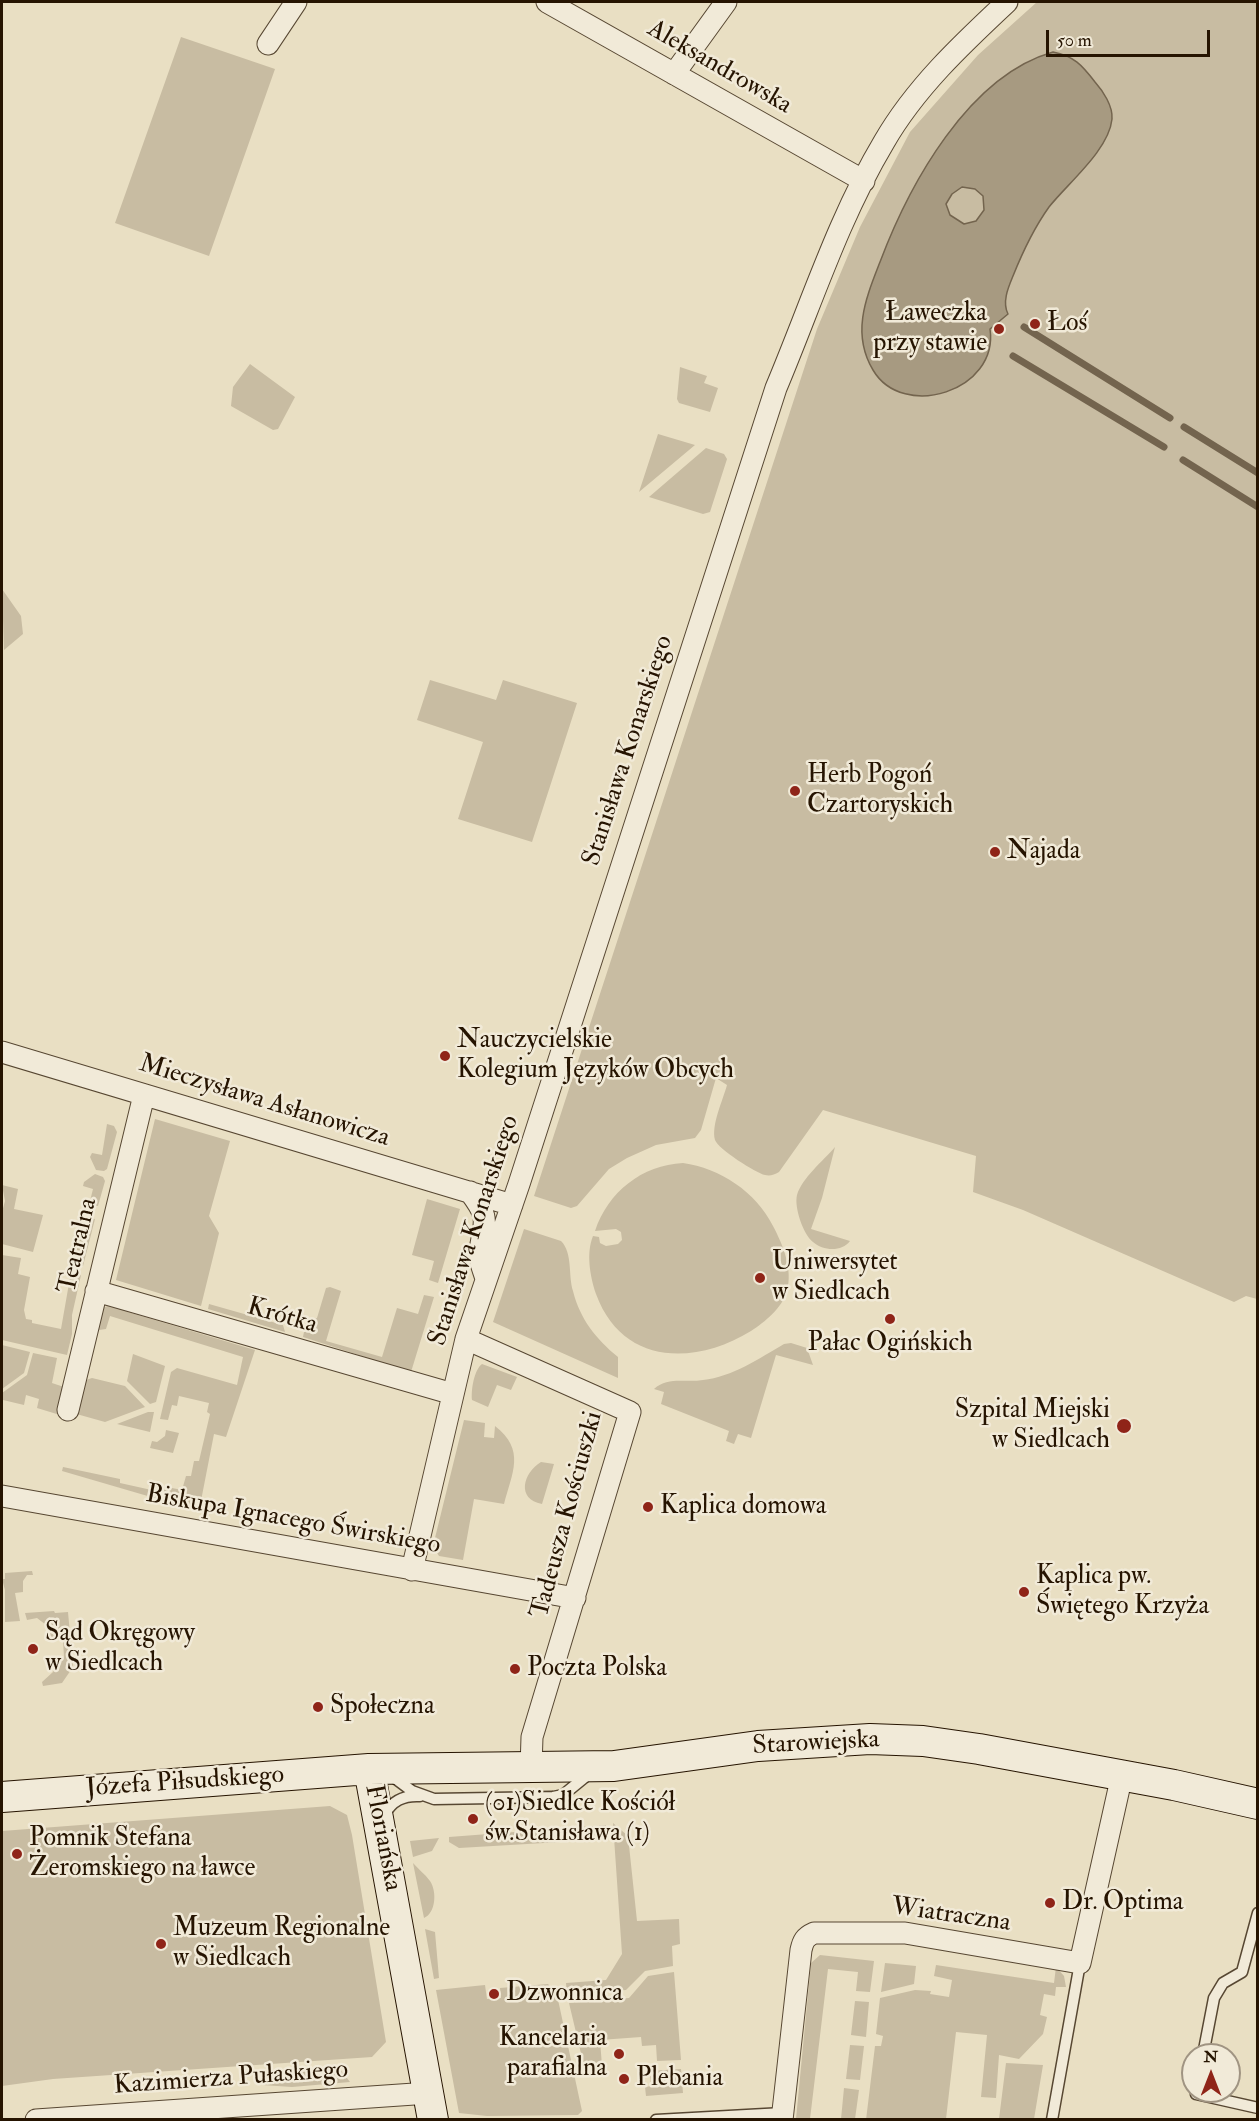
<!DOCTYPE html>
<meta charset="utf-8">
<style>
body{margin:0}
#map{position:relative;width:1259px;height:2121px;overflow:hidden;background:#e9dfc3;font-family:"IM FELL Double Pica",serif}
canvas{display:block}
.frame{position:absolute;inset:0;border:3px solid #261401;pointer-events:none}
.north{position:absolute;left:1181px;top:2043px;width:60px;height:60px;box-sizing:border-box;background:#f1ead8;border:2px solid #a09482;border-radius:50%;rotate:0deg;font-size:16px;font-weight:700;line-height:24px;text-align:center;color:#261401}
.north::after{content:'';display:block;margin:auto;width:21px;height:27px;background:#8f2418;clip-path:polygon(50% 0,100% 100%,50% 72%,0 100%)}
.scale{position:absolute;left:1046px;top:30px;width:164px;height:27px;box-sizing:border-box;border:3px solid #261401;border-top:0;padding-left:8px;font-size:18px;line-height:21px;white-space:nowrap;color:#261401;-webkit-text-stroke:4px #f1ead8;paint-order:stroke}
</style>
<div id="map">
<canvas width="1259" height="2121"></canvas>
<div class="frame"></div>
<div class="north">N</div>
<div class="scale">50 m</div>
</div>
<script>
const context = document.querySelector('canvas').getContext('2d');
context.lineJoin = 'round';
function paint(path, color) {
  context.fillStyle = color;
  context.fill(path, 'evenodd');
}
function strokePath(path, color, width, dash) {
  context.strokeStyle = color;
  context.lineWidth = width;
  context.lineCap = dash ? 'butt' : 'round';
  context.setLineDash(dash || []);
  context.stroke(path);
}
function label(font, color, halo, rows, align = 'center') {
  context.font = font + ' "IM FELL Double Pica",serif';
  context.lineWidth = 5;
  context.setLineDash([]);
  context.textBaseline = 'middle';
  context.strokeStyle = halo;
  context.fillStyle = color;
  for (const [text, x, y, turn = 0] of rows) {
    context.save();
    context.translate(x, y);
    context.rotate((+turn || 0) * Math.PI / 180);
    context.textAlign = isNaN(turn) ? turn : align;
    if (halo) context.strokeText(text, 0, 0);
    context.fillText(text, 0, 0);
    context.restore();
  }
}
paint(new Path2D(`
 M1037 2H1257V1299L1246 1296 1234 1302 1023 1210 973 1192 976 1156 823 1110 779 1172C774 1175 770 1176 765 1175 756 1173 718 1149 715 1140 711 1125 723 1100 727 1085L716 1078 701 1130 695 1138 656 1145 627 1158 609 1169 577 1206 571 1208 534 1196 817 329 860 227 910 132 978 55Z
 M181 37 275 69 209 256 115 223Z
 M250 364 295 397 278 429 273 430 231 406 233 387Z
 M680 367 707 376 704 383 718 388 710 412 679 403 677 399Z
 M658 434 695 445 639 492Z
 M706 448 724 454 727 459 710 512 703 514 649 497Z
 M2 589 21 616 23 634 4 650Z
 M430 680 496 700 503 680 577 703 532 842 458 819 483 742 417 720Z
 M155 1119 230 1141 209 1216 219 1233 201 1306 116 1280Z
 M107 1124 114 1126 117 1132 107 1169 104 1171 96 1170 90 1157 92 1153 102 1155Z
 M835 1147 822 1198 811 1229 850 1241C842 1252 823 1251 813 1242 803 1234 794 1207 797 1195 802 1178 823 1161 835 1147Z
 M683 1163C720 1168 756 1192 773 1226 783 1245 793 1269 787 1291 782 1308 765 1322 751 1331 694 1366 622 1365 596 1294 590 1276 586 1253 593 1236L599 1237 600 1243 606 1246 618 1244 622 1240 621 1232 616 1229 595 1231C608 1192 642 1165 683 1163Z
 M95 1174 103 1177 105 1181 98 1206 89 1205 93 1189 83 1186 84 1182Z
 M2 1185 18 1189 14 1209 43 1215 33 1252 2 1244V1212L5 1201Z
 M427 1199 460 1209 438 1283 429 1280 434 1261 412 1255Z
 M85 1217 95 1219 83 1266 73 1264Z
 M524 1229 561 1241C573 1253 568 1275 573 1291 580 1319 596 1339 618 1357V1378L493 1322Z
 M2 1255 21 1258 18 1274 30 1277 24 1310 26 1319 32 1320V1323L61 1329 71 1272 81 1275 72 1315V1334L67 1355 2 1340Z
 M330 1287 341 1291 326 1341 382 1357 397 1308 418 1314 424 1295 434 1297 411 1372 303 1337 306 1322 317 1318 326 1288Z
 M113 1303 127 1307 128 1312 255 1350 226 1437 214 1434 199 1511 62 1471 63 1467 120 1479V1483L156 1491 157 1488 166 1490 167 1487 182 1490 186 1476H191L194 1461H199L210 1414 207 1412 209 1403 179 1396 177 1406 172 1405 168 1420 160 1419 171 1372 177 1368 237 1385 243 1357 110 1316 106 1329 99 1330 97 1327 103 1308Z
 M209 1304 283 1325 285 1332 208 1309Z
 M791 1343 807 1348 813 1365 776 1355 751 1438 738 1434 734 1444 726 1441 729 1431 661 1404 664 1392 654 1389C668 1376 685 1383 703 1380 732 1377 760 1358 784 1344Z
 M2 1345 30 1352 24 1373 2 1389Z
 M33 1353 57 1358 52 1383 67 1388 60 1415 37 1408 39 1399 26 1395 24 1405 3 1400 2 1393 27 1375Z
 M133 1354 165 1366 156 1402 150 1404 127 1381Z
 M482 1364 517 1377 511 1390 497 1385 488 1407 472 1400C471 1390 474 1370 482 1364Z
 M92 1378 125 1386 145 1407 105 1422 73 1413 86 1380Z
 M148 1412H154L150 1432 117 1424Z
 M464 1420 485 1423 484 1437 494 1438 495 1426C526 1450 512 1473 504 1504L474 1499 463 1560 439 1556 433 1546Z
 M166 1430 179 1433 173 1453 150 1448 152 1441 157 1442 165 1436Z
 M541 1462 554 1464 542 1504C516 1499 523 1473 541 1462Z
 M32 1571 33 1575H27L23 1581V1592L15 1593 20 1621 5 1622V1590L2 1579H5V1573Z
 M54 1611 55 1613 68 1612 73 1667 62 1683 43 1686 42 1682 53 1672 51 1662 61 1661 64 1657 63 1640 59 1637 49 1638 50 1628 37 1618 27 1620 25 1613Z
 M330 1806 347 1815 352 1835 386 2042 372 2057 53 2079 2 2086V1831Z
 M613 1823 628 1836 637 1921 679 1919 680 1944 672 1946 673 1966 645 1971 626 1990 567 1995 566 1983 606 1980 622 1954Z
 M606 1825V1830L595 1840 459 1848 449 1842V1837Z
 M439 1838 432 1851 413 1857 410 1841Z
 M413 1863C418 1869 425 1874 430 1881 437 1891 436 1913 424 1918Z
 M425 1929 435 1932 439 1978 434 1979Z
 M820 1955 874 1961 870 1992 856 1991 858 1972 828 1969 810 2119H796L811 1963Z
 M885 1963 916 1966 914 1984 881 1992Z
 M936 1965 1054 1983 1056 1967 1064 1976 1066 1987H1056L1055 1996 1044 1994 1040 2015 1047 2017 1043 2034 1019 2059 999 2055 996 2098 981 2097 987 2035 956 2032 946 2119 866 2120 875 2046H881L883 2036 876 2034 880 1998 915 1990 931 1991 930 1994 949 1997 952 1980 934 1976Z
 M674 1972 681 2060 657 2061 656 2045 642 2046 641 2037 600 2040 602 2066H584L569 2003 629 1998 648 1976Z
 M548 1984 557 1995 582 2111 578 2115 487 2116 459 2113 436 1990 485 1985 487 1999 501 1998 500 1988Z
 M855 2001 869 2002 866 2037 851 2035Z
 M850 2045 864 2046 860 2080 846 2079Z
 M1006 2063 1043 2065 1034 2119H999Z
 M340 2069 350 2082 292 2087 262 2085 268 2074Z
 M681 2069 683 2093 646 2096 645 2087 651 2086 650 2071Z
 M844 2088 859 2090 855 2119H841Z`), '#c8bca2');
const water = new Path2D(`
 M1053 52C1074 56 1082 65 1095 82 1103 91 1113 106 1112 119 1109 150 1068 183 1049 207 1034 228 1023 251 1013 276 1008 288 1002 302 1008 314L990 329C999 391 903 421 873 370 851 333 866 298 880 262 909 185 968 76 1053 52ZM962 187 975 189 983 196 984 210 976 221 964 224 950 215 946 204 952 194Z`);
paint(water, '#a79a81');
strokePath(water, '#73644e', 1.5);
strokePath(new Path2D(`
 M1024 327 1170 418
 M1013 356 1164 447
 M1184 427 1258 473
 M1183 460 1258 507`), '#73644e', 7);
const lane = new Path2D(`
 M392 1776 412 1791 434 1799 553 1797 563 1795 590 1773
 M384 1815C392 1801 403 1795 420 1796
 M1203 2055 1214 1998 1223 1983 1242 1972 1258 1913
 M1197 2091 1196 2094 1258 2108
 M656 2120 783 2113
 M1052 2120 1080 1963`);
const street = new Path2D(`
 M547 2 864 181
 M268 44 296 2
 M674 74 726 2
 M2 1052 512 1205
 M470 1192C491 1220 484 1220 480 1251 478 1259 484 1271 486 1279
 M96 1291 453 1394
 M466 1339 630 1412 532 1737 531 1768
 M68 1410 144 1095
 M2 1496 575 1598
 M412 1570 466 1339 519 1184 776 388C811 305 838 219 884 142 915 88 962 44 1007 2
 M36 2120 429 2093
 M782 2120 801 1950C803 1941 805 1937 814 1933H905L1080 1963 1122 1775`);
const secondary = new Path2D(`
 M369 1769 433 2120
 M2 1797 369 1769 614 1766 758 1746 870 1739 923 1741 979 1749 1174 1785 1258 1804`);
strokePath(lane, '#574732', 13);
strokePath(street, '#574732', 23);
strokePath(secondary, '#261401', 32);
strokePath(lane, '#f1ead8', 10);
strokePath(street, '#f1ead8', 21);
strokePath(secondary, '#f1ead8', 30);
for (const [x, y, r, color] of [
 [1035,324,6,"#8f2418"],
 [999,329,6,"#8f2418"],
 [795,791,6,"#8f2418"],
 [995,852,6,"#8f2418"],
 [445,1056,6,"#8f2418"],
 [760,1278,6,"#8f2418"],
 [890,1319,6,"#8f2418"],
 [1124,1426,8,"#8f2418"],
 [648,1507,6,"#8f2418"],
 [1024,1592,6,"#8f2418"],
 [33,1649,6,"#8f2418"],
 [515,1669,6,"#8f2418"],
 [318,1707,6,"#8f2418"],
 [473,1819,6,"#8f2418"],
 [17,1854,6,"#8f2418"],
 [1050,1903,6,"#8f2418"],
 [161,1944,6,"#8f2418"],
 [494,1994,6,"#8f2418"],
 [619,2054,6,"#8f2418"],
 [624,2079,6,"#8f2418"]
]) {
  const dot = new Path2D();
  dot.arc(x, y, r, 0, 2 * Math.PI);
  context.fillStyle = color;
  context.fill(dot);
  strokePath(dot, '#f1ead8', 2);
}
label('26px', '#261401', '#f1ead8', [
 ["Aleksandrowska",719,68,30],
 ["Stanisława Konarskiego",629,751,-72],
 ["Mieczysława Asłanowicza",264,1102,17],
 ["Stanisława Konarskiego",475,1231,-72],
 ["Teatralna",79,1246,-77],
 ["Krótka",282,1317,16],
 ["Tadeusza Kościuszki",568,1515,-75],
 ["Biskupa Ignacego Świrskiego",293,1521,10],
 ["Starowiejska",816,1744,-3],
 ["Józefa Piłsudskiego",185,1783,-4],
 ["Floriańska",382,1838,79],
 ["Wiatraczna",951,1916,8],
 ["Kazimierza Pułaskiego",231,2079,-4]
]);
label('26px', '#261401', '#f1ead8', [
 ["Ławeczka",987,314,"right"],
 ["przy stawie",987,344,"right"],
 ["Łoś",1047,324],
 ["Herb Pogoń",807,776],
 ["Czartoryskich",807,806],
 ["Najada",1007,852],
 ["Nauczycielskie",457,1041],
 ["Kolegium Języków Obcych",457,1071],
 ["Uniwersytet",772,1263],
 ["w Siedlcach",772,1293],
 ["Pałac Ogińskich",890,1344,"center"],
 ["Szpital Miejski",1110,1411,"right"],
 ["w Siedlcach",1110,1441,"right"],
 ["Kaplica domowa",660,1507],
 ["Kaplica pw.",1036,1577],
 ["Świętego Krzyża",1036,1607],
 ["Sąd Okręgowy",45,1634],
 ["w Siedlcach",45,1664],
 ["Poczta Polska",527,1669],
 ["Społeczna",330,1707],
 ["(01)Siedlce Kościół",485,1804],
 ["św.Stanisława (1)",485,1834],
 ["Pomnik Stefana",29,1839],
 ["Żeromskiego na ławce",29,1869],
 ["Dr. Optima",1062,1903],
 ["Muzeum Regionalne",173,1929],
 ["w Siedlcach",173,1959],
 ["Dzwonnica",506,1994],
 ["Kancelaria",607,2039,"right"],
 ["parafialna",607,2069,"right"],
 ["Plebania",636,2079]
], 'left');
</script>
